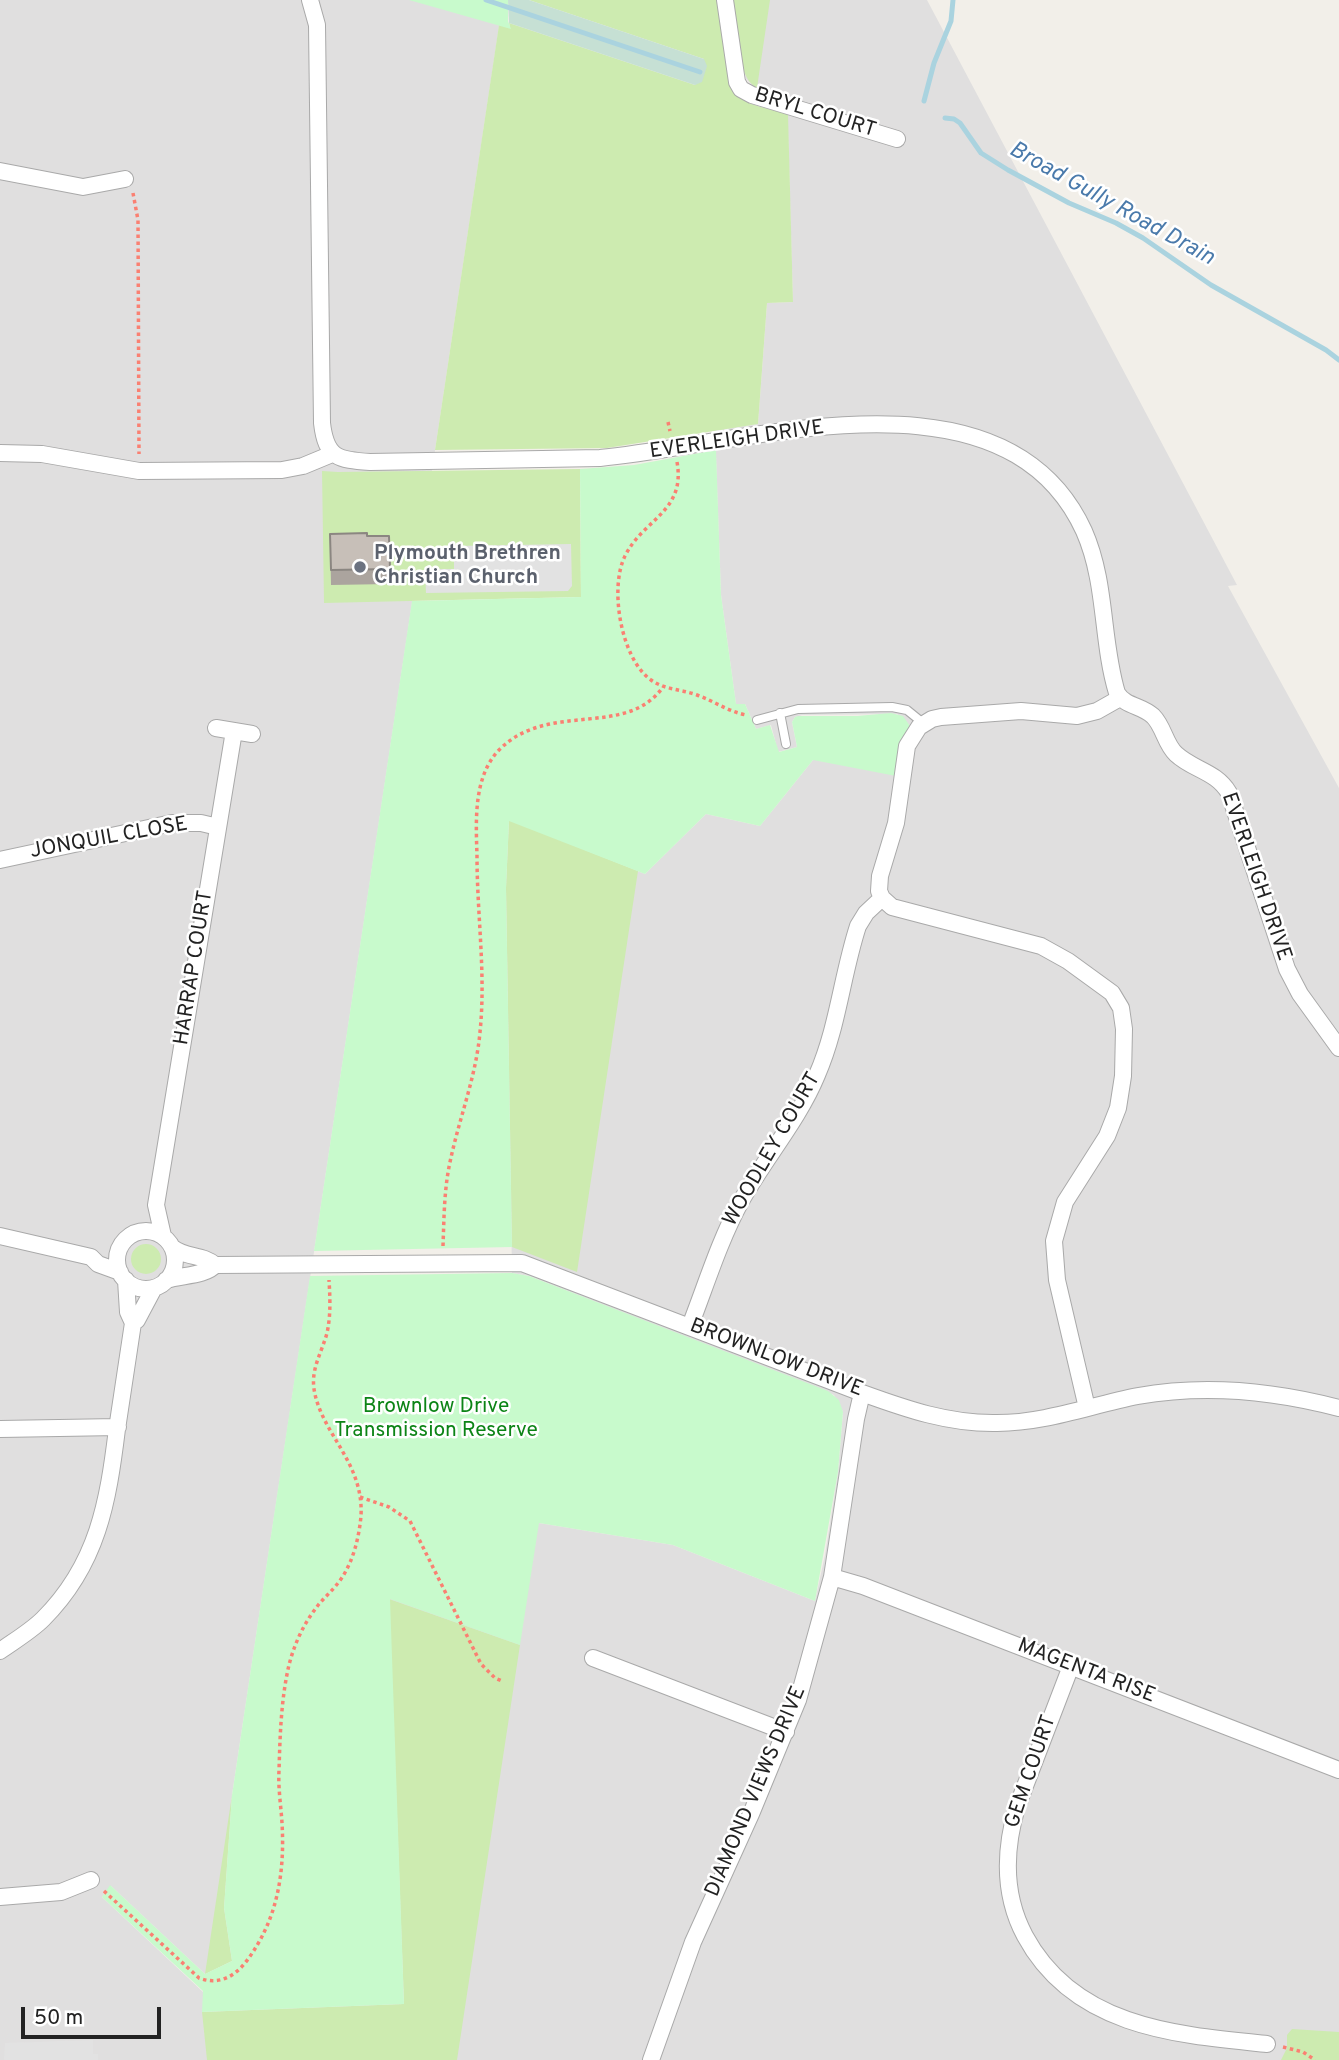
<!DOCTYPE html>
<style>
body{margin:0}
#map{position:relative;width:1339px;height:2060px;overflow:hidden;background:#f2efe9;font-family:Overpass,sans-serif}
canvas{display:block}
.scale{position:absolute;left:21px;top:2007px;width:140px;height:32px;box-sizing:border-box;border:4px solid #222;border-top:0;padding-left:9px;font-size:21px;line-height:24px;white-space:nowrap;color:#222;-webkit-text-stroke:5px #fff;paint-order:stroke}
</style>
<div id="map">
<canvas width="1339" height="2060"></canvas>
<div class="scale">50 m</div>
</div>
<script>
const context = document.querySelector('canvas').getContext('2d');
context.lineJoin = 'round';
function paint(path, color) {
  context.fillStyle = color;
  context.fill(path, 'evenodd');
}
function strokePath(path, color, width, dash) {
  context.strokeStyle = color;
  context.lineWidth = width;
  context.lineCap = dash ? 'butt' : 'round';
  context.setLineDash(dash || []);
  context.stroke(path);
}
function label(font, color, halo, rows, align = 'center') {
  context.font = font + ' Overpass,sans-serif';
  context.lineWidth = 5;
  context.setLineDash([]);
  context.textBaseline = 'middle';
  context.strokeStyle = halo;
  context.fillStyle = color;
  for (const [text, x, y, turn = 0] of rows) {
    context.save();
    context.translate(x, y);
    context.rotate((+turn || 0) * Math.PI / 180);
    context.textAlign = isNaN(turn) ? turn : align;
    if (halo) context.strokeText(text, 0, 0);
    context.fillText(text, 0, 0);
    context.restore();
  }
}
paint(new Path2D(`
 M0 0H503L232 1795 224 1908 232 1961 205 1974 111 1886 102 1897 203 1992V2012L404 2004 389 1599 539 1523 673 1545 815 1601 825 1555 838 1472 843 1412 834 1395 529 1276 512 1273 506 888 509 820 645 874 706 814 760 826 813 760 900 745 910 726 897 714 802 715 795 717 792 722 797 747 778 752 771 725 756 729 745 704H736L721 595 715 430 758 424 767 303 793 302 787 98 754 87 746 79 732 0H927L1237 585 1228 586 1339 788V2045L1322 2060H0Z`), '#e0dfdf');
paint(new Path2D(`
 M529 0H717L729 82C735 105 768 108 788 114L793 302 767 303 758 424 607 448 435 450 499 25 510 28 509 23 695 85 704 59Z
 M732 0H770L757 88C736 78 736 23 732 0Z
 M580 469 581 597 324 603 322 471 338 472Z
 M509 820 638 871 577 1272 512 1247 506 888Z
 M131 1259a15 15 0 1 1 30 0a15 15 0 1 1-30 0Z
 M389 1599 520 1645 457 2060H207L202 2012 404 2004Z
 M232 1795 224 1908 232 1961 205 1974Z
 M1292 2029 1339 2032V2060H1281L1287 2048V2035Z`), '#cdebb0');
paint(new Path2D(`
 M508 0H529L704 59 707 66 702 82 695 85 509 23Z`), '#c6e0d4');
paint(new Path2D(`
 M409 0H508V21L511 29Z
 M716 450 721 595 736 704H745L756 729 770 725 779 752 797 747 792 722 795 717 798 716H857L891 713 903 716 910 726 900 745 896 776 813 760 760 826 706 814 645 874 509 821 506 888 512 1247 314 1251 412 601 581 597 580 469 634 465Z
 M512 1273 529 1276 828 1391 839 1400 843 1412 838 1472 815 1601 673 1545 539 1523 520 1645 390 1599 404 2004 202 2012 203 1991 102 1897 110 1885 205 1974 232 1961 224 1908 232 1795 310 1276Z`), '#c8facc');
paint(new Path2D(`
 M571 544 572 586 568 591 426 593 425 569H454V546Z
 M93 2040V2054H98V2060H4L5 2043Z`), '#e2e2e2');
strokePath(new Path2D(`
 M486 0 700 72
 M924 101 934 63 951 21 953 0
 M945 118 954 119 960 123 981 153 1008 170 1069 203 1116 223 1143 238 1211 285 1326 350 1339 360`), '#aad3df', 5);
const service = new Path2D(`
 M780 713 786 744
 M757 720 798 709 892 707 907 710 923 723`);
const minor = new Path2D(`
 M310 0 317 25 322 423C326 458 338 460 370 462L600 458C744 445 1004 357 1084 531 1107 583 1101 640 1117 693 1126 707 1141 705 1153 716 1164 727 1165 744 1176 754 1193 770 1216 771 1229 793L1287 969 1300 994 1339 1048
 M725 0 737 82 741 89 752 95 897 139
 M0 171 83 187 125 179
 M0 453 42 454 139 471 282 470 303 466 332 454
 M216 728 252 734
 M0 860 172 823H201L218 827
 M117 1260a29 29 0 1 1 58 0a29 29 0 1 1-58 0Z
 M0 1236 91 1257 98 1264 120 1272
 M163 1236 156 1205 234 731
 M172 1247C185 1258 203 1254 215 1265L522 1263 862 1393C906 1409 949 1424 997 1423 1046 1423 1091 1405 1138 1396 1205 1384 1274 1391 1339 1408
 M166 1280C181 1275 206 1276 215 1265
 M133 1323 137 1320 154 1288
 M690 1326C706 1285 719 1242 740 1203 764 1159 798 1121 817 1075 838 1027 842 975 858 926L866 913 882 898
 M1087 1408 1057 1280 1054 1241 1065 1202 1107 1136 1118 1108 1123 1076 1124 1029 1121 1008 1112 993 1068 961 1041 946 892 907 882 898 879 891 880 876 896 823 907 746 919 727 932 719 941 717 1021 711 1077 716 1097 711 1120 698
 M0 1429 118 1427
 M832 1577 863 1586 1339 1770
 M0 1651C14 1641 31 1631 43 1619 98 1564 108 1502 117 1429 122 1394 128 1358 133 1323L128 1312 126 1280
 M593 1658 786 1732
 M1071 1666 1017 1807C1004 1851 1003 1895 1025 1936 1074 2027 1175 2035 1267 2044
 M0 1897 61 1892 91 1880
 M651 2060 693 1942 751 1814 798 1700 832 1577 856 1419 862 1393`);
strokePath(service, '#a9a9a9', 10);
strokePath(minor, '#a9a9a9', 18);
strokePath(new Path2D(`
 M133 193 138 220 139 454
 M668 422 670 431
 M677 462C686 512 643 519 625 556 609 588 621 659 651 680 665 690 681 689 697 695 714 701 727 711 746 715
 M443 1246C444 1220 444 1193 449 1167 458 1121 476 1078 480 1032 486 974 477 915 477 856 476 821 473 777 499 750 548 700 626 739 663 687
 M360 1497 389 1507 410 1521 481 1664 495 1678 502 1681
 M104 1891 199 1978C217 1985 233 1978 245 1963 277 1922 285 1874 282 1823 281 1806 278 1788 279 1771 280 1736 281 1699 289 1665 294 1645 303 1625 316 1608 324 1597 335 1589 343 1576 354 1558 359 1537 361 1516 364 1462 321 1434 314 1389 311 1368 322 1352 327 1333 331 1315 330 1297 329 1280
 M1283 2047 1303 2052 1315 2060`), '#fa8072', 3.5, [3.5, 3.5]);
strokePath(service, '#fff', 8);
strokePath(minor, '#fff', 16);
paint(new Path2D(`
 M330 534 367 536H389L390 584 331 585Z`), '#aba49e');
const building = new Path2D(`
 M367 533V536H389L390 569 331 570 330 534Z`);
paint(building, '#c7bfb8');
strokePath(building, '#8b8681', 2);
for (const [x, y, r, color] of [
 [360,567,7,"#6b7280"]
]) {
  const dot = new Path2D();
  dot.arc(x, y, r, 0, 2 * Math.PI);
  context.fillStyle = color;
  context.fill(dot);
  strokePath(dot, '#fff', 2.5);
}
label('21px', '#222', '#fff', [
 ["BRYL COURT",815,114,17],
 ["EVERLEIGH DRIVE",737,441,-8],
 ["JONQUIL CLOSE",109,839,-10],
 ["EVERLEIGH DRIVE",1255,877,71],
 ["HARRAP COURT",195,968,-81],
 ["WOODLEY COURT",773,1150,-60],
 ["BROWNLOW DRIVE",776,1359,21],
 ["MAGENTA RISE",1086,1672,21],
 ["GEM COURT",1032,1772,-71],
 ["DIAMOND VIEWS DRIVE",757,1792,-67]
]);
label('bold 21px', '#5b616d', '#fff', [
 ["Plymouth Brethren",374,555],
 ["Christian Church",374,579]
], 'left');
label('21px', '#0c8416', '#fff', [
 ["Brownlow Drive",436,1408],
 ["Transmission Reserve",436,1432]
]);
label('italic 23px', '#4a7aab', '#fff', [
 ["Broad Gully Road Drain",1111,205,29]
]);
</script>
